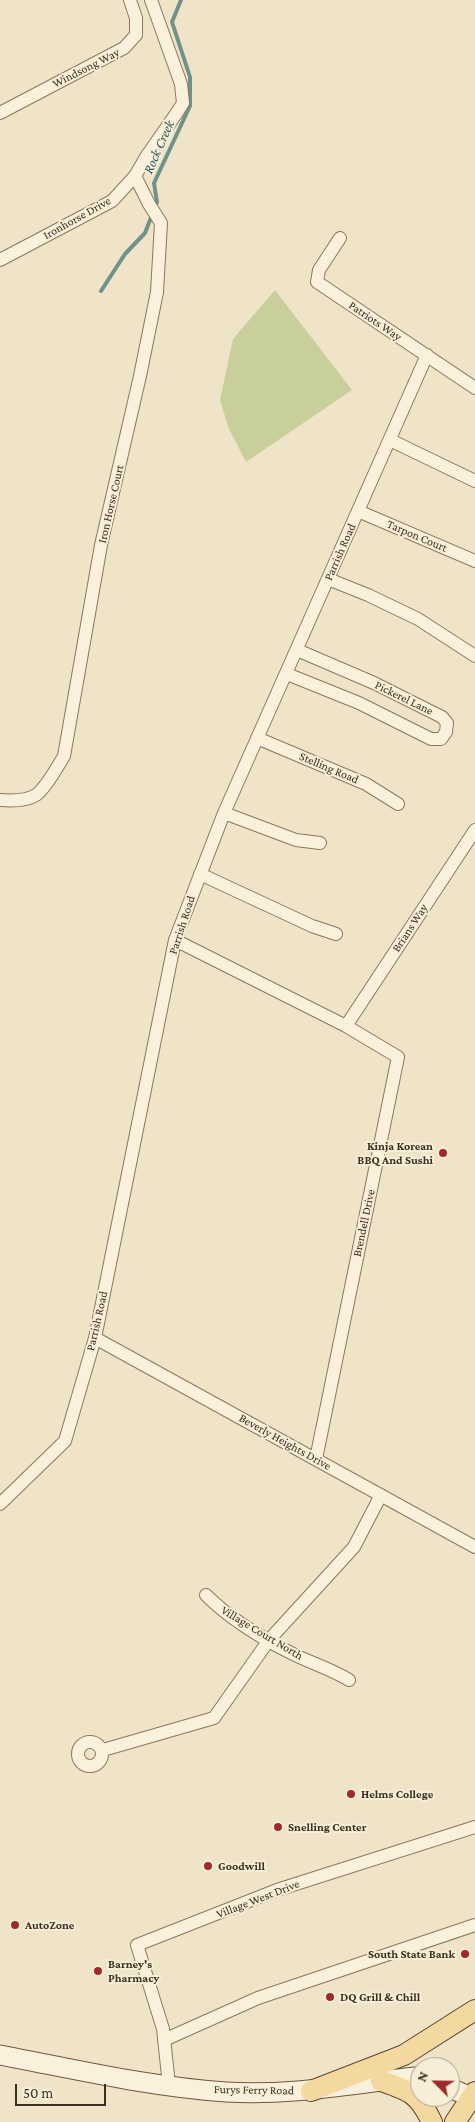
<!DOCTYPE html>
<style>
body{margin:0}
#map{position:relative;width:475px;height:2122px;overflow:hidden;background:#f0e4c8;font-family:"Crimson Pro",serif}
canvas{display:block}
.north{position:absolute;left:410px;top:2057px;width:50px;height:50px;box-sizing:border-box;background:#f7eed8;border:1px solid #ada18e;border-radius:50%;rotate:293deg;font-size:14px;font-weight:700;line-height:20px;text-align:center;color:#3d2e20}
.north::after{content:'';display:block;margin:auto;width:18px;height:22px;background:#9e2a2b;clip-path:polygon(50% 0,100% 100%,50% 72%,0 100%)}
.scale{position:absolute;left:15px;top:2084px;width:91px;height:22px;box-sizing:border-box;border:2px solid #3d2e20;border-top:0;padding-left:6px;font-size:15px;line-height:18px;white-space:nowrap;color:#3d2e20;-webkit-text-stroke:4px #f7eed8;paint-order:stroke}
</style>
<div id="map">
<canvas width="475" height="2122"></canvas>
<div class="north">N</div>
<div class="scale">50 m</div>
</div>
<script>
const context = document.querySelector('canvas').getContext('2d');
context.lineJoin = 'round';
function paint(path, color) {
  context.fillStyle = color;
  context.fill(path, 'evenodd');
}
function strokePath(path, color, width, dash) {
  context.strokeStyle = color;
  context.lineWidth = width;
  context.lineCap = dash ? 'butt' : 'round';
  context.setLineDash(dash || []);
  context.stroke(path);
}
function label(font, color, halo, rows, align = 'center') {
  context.font = font + ' "Crimson Pro",serif';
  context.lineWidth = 4;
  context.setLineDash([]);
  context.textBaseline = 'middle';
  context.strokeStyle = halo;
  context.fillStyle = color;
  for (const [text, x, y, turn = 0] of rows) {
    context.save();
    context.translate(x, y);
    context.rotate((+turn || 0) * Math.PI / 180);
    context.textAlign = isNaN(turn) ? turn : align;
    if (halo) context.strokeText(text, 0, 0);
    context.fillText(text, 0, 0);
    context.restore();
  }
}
paint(new Path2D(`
 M275 290 352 390 246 462 229 429 220 400 233 339Z`), '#c9cf9b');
strokePath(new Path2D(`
 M154 208 157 202 154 183 190 106V77L172 22 181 0
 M101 291 125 254 145 233 152 215`), '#6f938a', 4);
const street = new Path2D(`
 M0 113 124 48 136 35V18L130 0
 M340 238 319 270 317 282 475 388
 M0 260 112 201 135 176 146 157 176 114 183 103 181 84 151 0
 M390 440 475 481
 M358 511 475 561
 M328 579 368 595 418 619 475 656
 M287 674 359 703 431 739H441L446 732 447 723 442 717 374 683 297 650
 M257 738 366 784 398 804
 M0 800C11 801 26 801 36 795 46 788 58 766 64 756L101 545 140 376 157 292 161 223 149 204 135 176
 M224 813 296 840 320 843
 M200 874 312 926 336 934
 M175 940 346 1026 398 1057 316 1459
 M346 1026 475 830
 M95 1338 475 1547
 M0 1504 65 1441 95 1338 175 940 224 813 427 355
 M206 1595C230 1619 263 1639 293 1654 311 1663 331 1669 349 1680
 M78 1754a12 12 0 1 1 24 0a12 12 0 1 1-24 0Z
 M103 1750 214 1718 269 1640 354 1547 381 1495
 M164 2040 258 1998 475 1925
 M169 2085 163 2029 137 1945 277 1890 475 1827`);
const secondary = new Path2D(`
 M0 2055C74 2069 150 2087 226 2092 291 2096 351 2084 415 2077L420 2078
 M450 2088 471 2097`);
const primary = new Path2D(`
 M381 2081C410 2091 418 2093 432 2122
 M311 2091 404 2055 475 2010
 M455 2122 475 2092`);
strokePath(street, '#8d765c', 14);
strokePath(secondary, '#6f573f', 21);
strokePath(primary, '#5b4430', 22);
strokePath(street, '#faf1dc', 12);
strokePath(secondary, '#faf1dc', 19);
strokePath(primary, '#f3d9a0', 20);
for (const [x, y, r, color] of [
 [443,1153,5,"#9e2a2b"],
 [351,1794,5,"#9e2a2b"],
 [278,1827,5,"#9e2a2b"],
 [208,1866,5,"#9e2a2b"],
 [15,1925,5,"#9e2a2b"],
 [465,1954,5,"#9e2a2b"],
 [98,1971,5,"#9e2a2b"],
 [330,1997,5,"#9e2a2b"]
]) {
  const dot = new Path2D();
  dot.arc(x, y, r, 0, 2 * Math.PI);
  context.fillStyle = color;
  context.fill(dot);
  strokePath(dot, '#f7eed8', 2);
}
label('12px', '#3d2e20', '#f7eed8', [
 ["Windsong Way",86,68,-27],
 ["Ironhorse Drive",77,218,-29],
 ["Patriots Way",375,321,34],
 ["Iron Horse Court",111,504,-77],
 ["Tarpon Court",417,536,23],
 ["Parrish Road",340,552,-66],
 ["Pickerel Lane",404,698,26],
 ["Stelling Road",329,768,23],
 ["Parrish Road",182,925,-72],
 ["Brians Way",410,928,-57],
 ["Brendell Drive",364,1223,-78],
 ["Parrish Road",97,1321,-77],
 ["Beverly Heights Drive",285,1442,29],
 ["Village Court North",262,1633,31],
 ["Village West Drive",258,1899,-21],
 ["Furys Ferry Road",254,2090,1]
]);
label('bold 12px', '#3d2e20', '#f7eed8', [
 ["Kinja Korean",433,1146,"right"],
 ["BBQ And Sushi",433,1160,"right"],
 ["Helms College",361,1794],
 ["Snelling Center",288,1827],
 ["Goodwill",218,1866],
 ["AutoZone",25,1925],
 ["South State Bank",455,1954,"right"],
 ["Barney's",108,1964],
 ["Pharmacy",108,1978],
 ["DQ Grill & Chill",340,1997]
], 'left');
label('italic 14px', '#2f5d5a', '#f7eed8', [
 ["Rock Creek",159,147,-66]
]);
</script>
